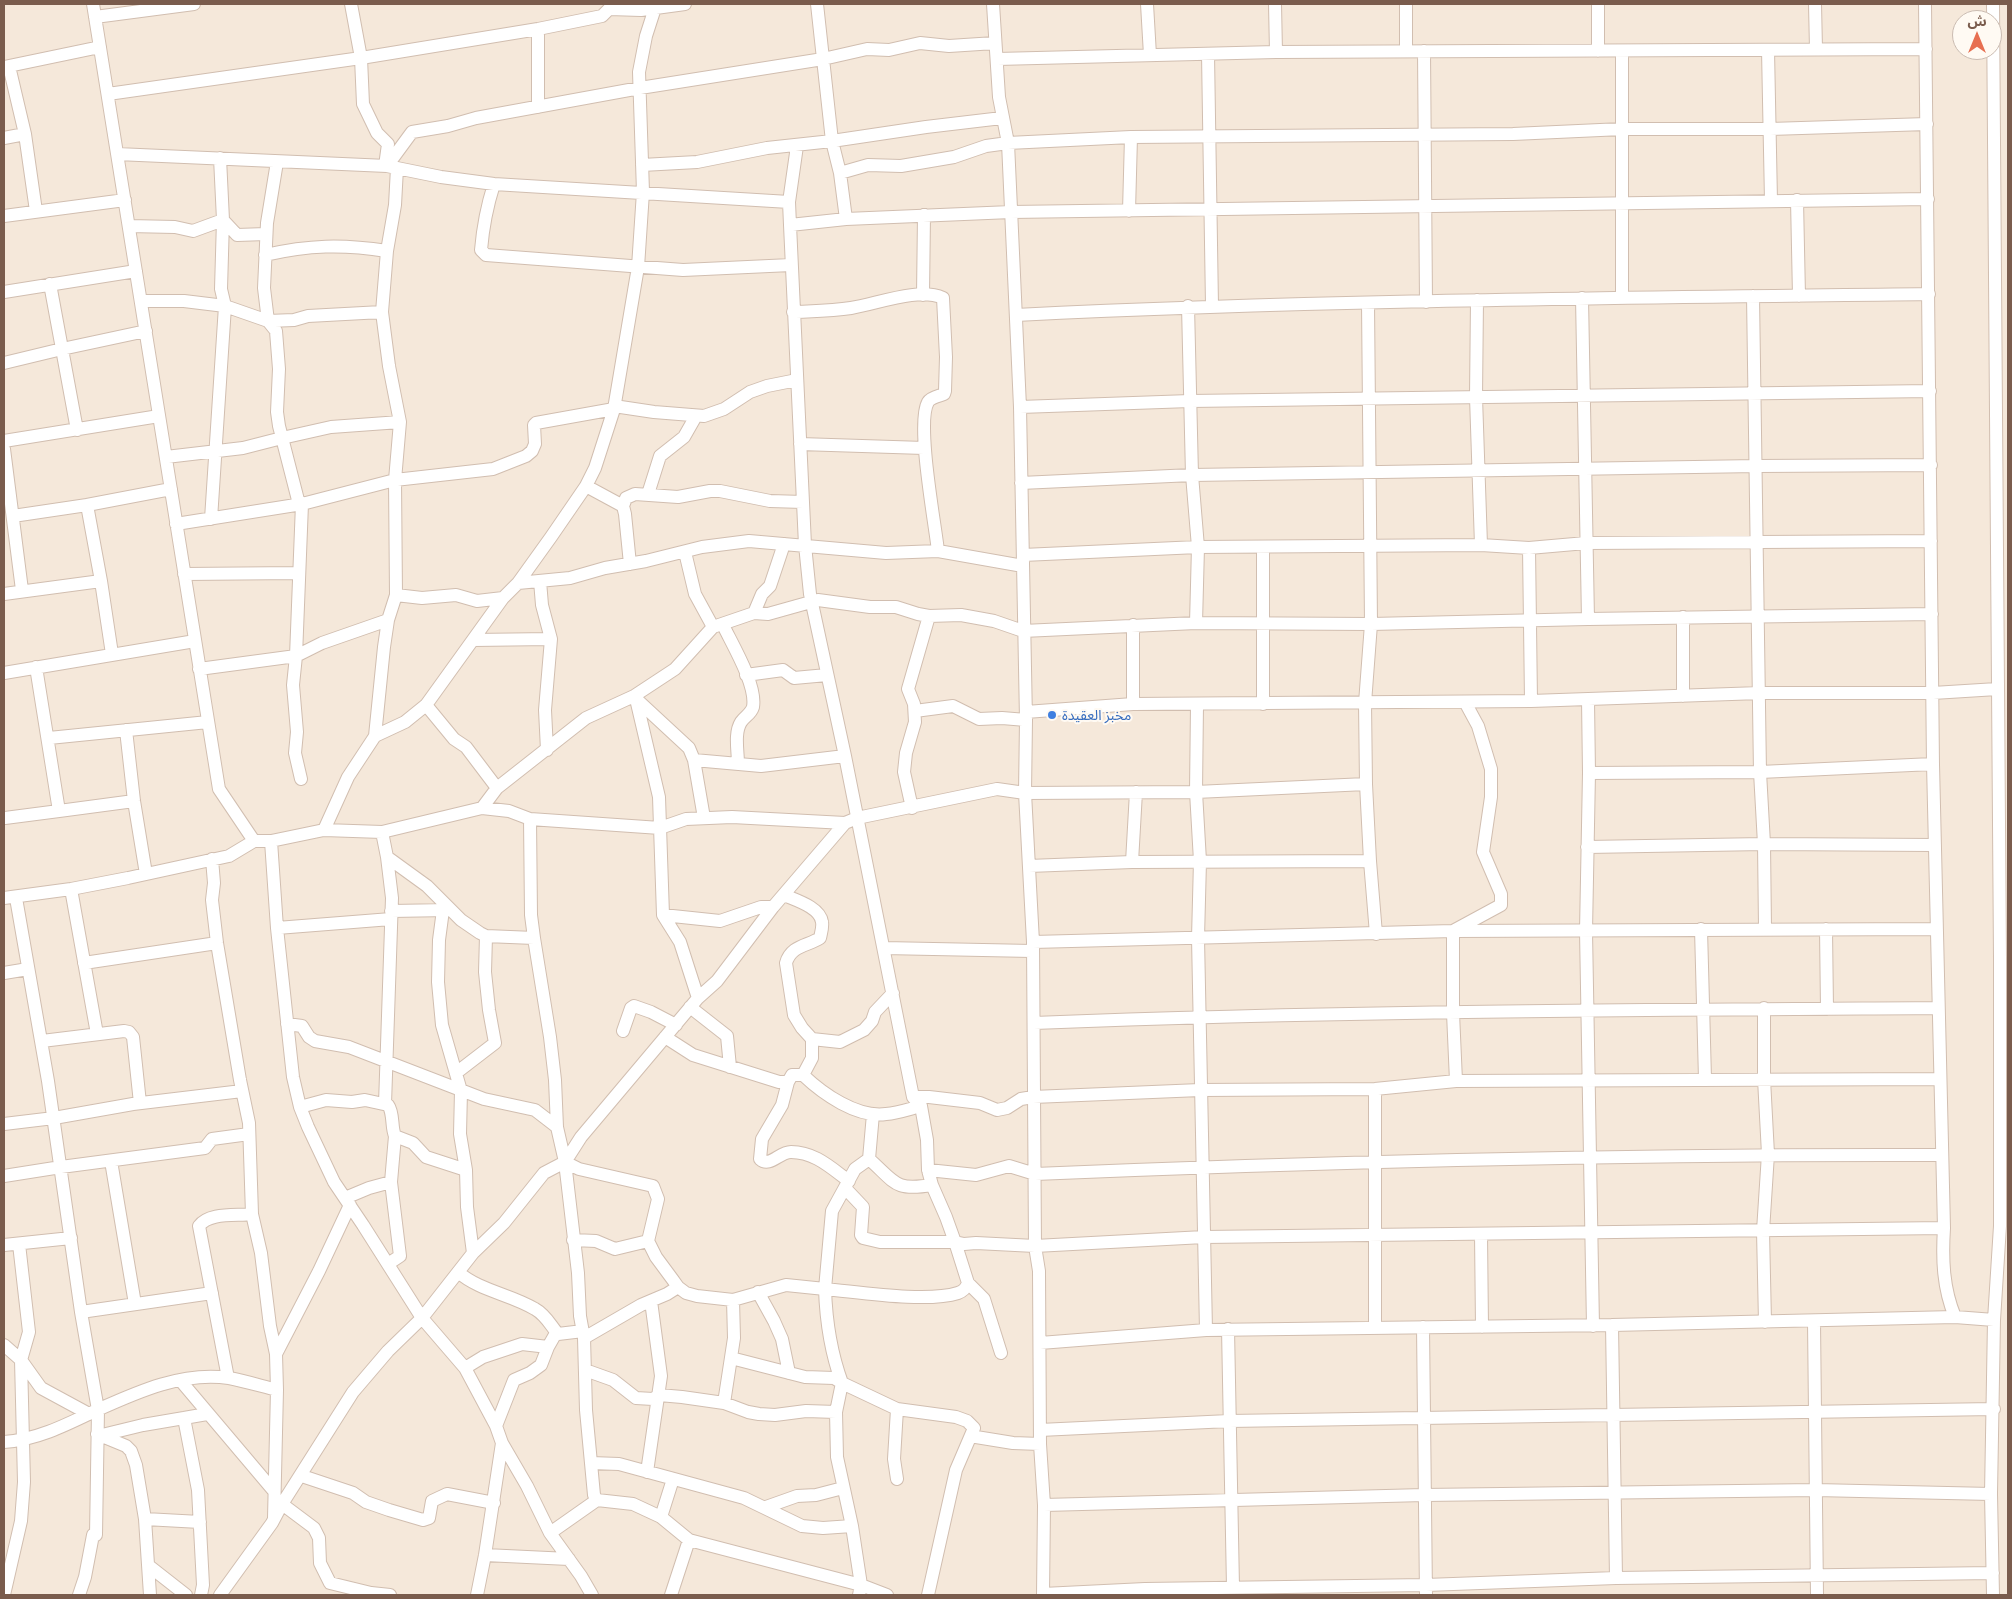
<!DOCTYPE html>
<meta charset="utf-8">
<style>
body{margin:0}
#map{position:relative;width:2012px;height:1599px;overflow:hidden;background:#fdf6ec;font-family:Ubuntu,"Noto Sans Arabic",sans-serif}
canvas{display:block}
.frame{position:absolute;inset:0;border:5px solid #7a5c4d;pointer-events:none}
.north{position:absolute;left:1952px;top:10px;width:50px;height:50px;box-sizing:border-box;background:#fffaf3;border:1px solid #cabbb1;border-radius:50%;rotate:0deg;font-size:14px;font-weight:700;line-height:20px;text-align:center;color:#7a5c4d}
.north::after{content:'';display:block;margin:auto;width:18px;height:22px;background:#e76f51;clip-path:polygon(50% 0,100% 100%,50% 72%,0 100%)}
</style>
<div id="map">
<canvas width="2012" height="1599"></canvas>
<div class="frame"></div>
<div class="north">ش</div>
</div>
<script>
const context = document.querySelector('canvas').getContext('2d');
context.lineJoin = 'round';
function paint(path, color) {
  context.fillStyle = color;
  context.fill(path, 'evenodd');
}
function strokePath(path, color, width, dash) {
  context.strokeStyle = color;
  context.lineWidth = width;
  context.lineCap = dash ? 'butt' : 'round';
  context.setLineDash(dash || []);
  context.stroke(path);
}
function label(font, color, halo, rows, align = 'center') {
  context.font = font + ' Ubuntu,"Noto Sans Arabic",sans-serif';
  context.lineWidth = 4;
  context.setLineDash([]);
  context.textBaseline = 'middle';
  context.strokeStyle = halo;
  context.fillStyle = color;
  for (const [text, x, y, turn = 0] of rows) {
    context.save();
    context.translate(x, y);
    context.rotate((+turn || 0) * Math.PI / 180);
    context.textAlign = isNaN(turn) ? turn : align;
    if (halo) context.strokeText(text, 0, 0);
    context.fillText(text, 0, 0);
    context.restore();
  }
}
paint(new Path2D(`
 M4 4H2008V1595H4ZM1962 20H1992V50H1962Z`), '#f5e8da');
const minor = new Path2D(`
 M93 4 219 789 254 841
 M351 4 361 58 363 104 377 133 388 144 385 166
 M817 4 832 141 840 173 846 219
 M993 4 999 97 1008 143 1020 407 1026 720 1025 793 1033 942 1035 1246 1039 1271 1040 1444 1044 1505 1043 1595
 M1147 4 1150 55
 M1275 4 1276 52
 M1406 4V51
 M1815 4 1816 49
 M1925 4 1933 764 1944 1228C1942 1259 1943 1288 1955 1317
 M1993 4 2000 958V1226L1994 1320 1991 1494 1993 1595
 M95 17 194 4
 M1768 50 1771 201
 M1424 51 1426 302
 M1598 51V4
 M1622 52V298
 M1208 54 1212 306
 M997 59 1276 52 1926 49
 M9 66 25 134 36 211
 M4 67 100 47
 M108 94 361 58 538 29 602 16 609 9 641 10 685 4
 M538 107V29
 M4 138 25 134
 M797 146 789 202 790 225 805 545 810 594 845 756 913 1097 921 1106 927 1140 928 1170 932 1185 946 1217 955 1242 964 1244 976 1243 1035 1246 1204 1237 1944 1228
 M117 154 387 166 441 177 494 184 789 202
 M277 162 267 223 264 288 268 321 276 331 279 369 277 412 279 426 298 500 302 504 296 656 293 685 297 732 295 753 301 779
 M642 165 697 162 767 148 832 141 926 127 1002 118
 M387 166 412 132 448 126 476 118 640 88 823 59 867 49 889 50 920 43 949 46 995 43
 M840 173 868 165 901 166 954 157 986 146 1008 143 1131 137 1513 134 1622 129H1770L1927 124
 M494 184C487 206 483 226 481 250L486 255 683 270 791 265
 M1797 200 1799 296
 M1129 211 1131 137
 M4 216 125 200
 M790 225 846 219 1011 212 1928 199
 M129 226 175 227 193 231 223 220 237 235 266 234
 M265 255C309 245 342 244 387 251
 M50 284 77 430
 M4 292 136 271
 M923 295 924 215
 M1753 296 1760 772 1764 844 1765 928
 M1582 298 1588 619
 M1477 300 1476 397 1481 545
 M141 301H184L225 306 268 321 294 320 308 316 382 312
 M1368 303 1371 624 1365 703 1366 784 1370 861 1376 934
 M1188 306 1192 475 1198 547 1196 623
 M793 312C813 311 832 311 851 308 877 304 918 287 943 298L946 357 945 391 944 394C939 396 931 397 928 402 916 423 935 523 938 551
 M1016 315C1320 300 1625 298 1929 294
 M4 363 62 349 146 331
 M614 406 654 412 704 416 724 409 750 392 767 386 797 380
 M1020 407 1190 401 1930 391
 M4 441 159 416
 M800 444 924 448
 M4 449 22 590
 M166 457 243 448 282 438 331 427 400 422
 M1021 483 1192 475 1757 466 1931 465
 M586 486 623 506
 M648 494 660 456 684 437 696 416
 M87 505 171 489
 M13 516 87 505 101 581 112 654
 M211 519 225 306 221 289 223 220 220 158
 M176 524 302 504 395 480 493 469 526 456 532 451 535 444 534 425 536 423 614 409
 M1263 548V704
 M1529 548 1531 701
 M685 552 695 594 713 627
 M1023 555 1198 547 1481 545 1529 548 1586 543 1931 541
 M630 564 625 514 623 506 626 498 635 494 678 497 710 491H720L770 501 803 502
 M184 574 299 573
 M540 581 542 605 551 639 545 710 547 750
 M518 583 570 578 605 568 646 561 702 547 749 541 886 553 938 551 1023 566
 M4 594 101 581
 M396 595 422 598 456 595 477 601 503 598
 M754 613 762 594 770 586 784 544
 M1683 617V696
 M723 625C732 644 757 685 753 707 751 714 745 716 741 722 734 733 738 751 738 764
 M1133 625V704
 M473 640 551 639
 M199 669 296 656 322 643 388 620
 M4 673 195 641
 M746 675 783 670 794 678 827 675
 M635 698 689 748 694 760 761 766 845 756
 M636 699 659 797 663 915 680 942 698 998
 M1588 700 1589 773 1586 931 1593 1326
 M426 705 454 739 466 747 497 788
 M1197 705 1196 792 1200 861 1198 938 1206 1330
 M915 711 953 706 979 719 1002 718 1026 720
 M1026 712 1133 704 1531 701 1760 693H1933L1997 689
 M126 730 134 801 146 874
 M375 736 384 647 388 620 396 595 395 480 400 422 389 366 382 312 387 251 395 205 397 168
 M49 738 208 722
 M694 760 704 818
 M1589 773 1760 772 1933 764
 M482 808 497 788 586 718 634 696 675 669 713 627 754 613 768 614 818 600 870 607H896L918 614 929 616 961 615 994 621 1023 631 1196 623 1371 624 1588 619 1932 614
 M912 808 904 772 906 753 915 722 914 704 908 689 929 616
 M59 811 134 801
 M5 818 59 811 36 667
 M530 819 531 915 534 938
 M324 830 382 832 482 808 509 811 530 819 660 828 686 819 732 817 845 823 857 818 997 789 1025 793 1196 792 1366 784
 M382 832 387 857 427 886 461 920 480 933 486 936 534 938 550 1037 555 1080 557 1127 565 1162 578 1273 580 1316 584 1338 586 1410 594 1495 597 1500 633 1504 661 1517 689 1540 861 1585 859 1595
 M271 841 277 928 293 1077 300 1107 308 1127 334 1182 363 1225 422 1318 465 1368 496 1426 502 1443 527 1486 550 1533 581 1576 592 1595
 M1587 847 1764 844 1935 845
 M212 859 214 883 212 900 217 943 240 1080 249 1123 252 1214 261 1253 270 1326 276 1354 277 1390 274 1518
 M1132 862 1136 792
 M1029 866 1132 862 1370 861
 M71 889 97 1034
 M784 895C795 900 820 907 822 922 823 927 821 933 820 938 808 946 791 945 786 963L794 1015 802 1028 812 1039V1058L803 1075
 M4 898 71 889 128 878 229 856 254 841H271L324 830 348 777 375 736 405 722 426 705 503 598 518 583 551 537 586 486 595 468 614 409 638 267 643 192 639 72 646 36 655 8
 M16 898 48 1081 81 1312 98 1410 96 1535H93L85 1577 79 1595
 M443 910 439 940 438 982 442 1025 461 1091 460 1134 466 1170 467 1207 473 1253
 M391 911 449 910
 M663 915 720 921 761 907H773
 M277 928 391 919
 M1701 929 1705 1079
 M1826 929 1827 1009
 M1033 942 1453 931 1936 929
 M884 948 1032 951
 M84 963 217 943
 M4 973 28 969
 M690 1007 727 1036 730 1067
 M1764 1008V1079L1768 1154 1763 1231 1765 1322
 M1034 1023C1335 1011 1637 1010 1938 1008
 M287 1024 302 1026 309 1037 315 1041 349 1047 484 1099 535 1110 557 1127
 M623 1031 631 1008 634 1006 651 1012 676 1025
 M665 1037 693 1055 779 1082H788L792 1075H803C823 1094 857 1118 886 1114 898 1113 909 1109 921 1106
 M812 1039 840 1042 864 1030 872 1021 875 1012 893 993
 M42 1041 124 1031 129 1032 133 1037 140 1103
 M456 1073 495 1043 489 1010 485 972 486 936
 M1456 1081 1453 1013V931L1501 905V894L1483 852 1491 797V769L1478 726 1465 702
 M788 1082 782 1105 762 1139 760 1159C770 1168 779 1152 791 1152 815 1152 831 1168 849 1181
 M913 1097H929L980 1103 997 1110 1007 1108 1021 1099 1033 1097 1200 1090 1375 1089 1456 1081 1940 1079
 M385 1104 392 898 387 857
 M300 1107 326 1100 352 1102 365 1100 388 1105C394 1113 391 1127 395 1136L413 1143 426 1157 466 1170
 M4 1124 54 1118 133 1104 242 1091
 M869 1159C896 1183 894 1191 932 1185
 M111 1161 135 1304
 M565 1162 579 1169 653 1186 658 1199 648 1241 656 1257 673 1280 678 1287 686 1293 697 1296 733 1300 786 1285 825 1289C826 1320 831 1353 842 1383L897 1409 956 1417 967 1421 974 1428 972 1433 976 1437 1013 1443 1040 1444
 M928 1170 976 1175 1009 1166 1035 1174C1337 1161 1640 1154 1942 1155
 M4 1176 61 1167 205 1148 212 1139 249 1134
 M845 1188 863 1207 861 1235 863 1238 880 1242H955L968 1283C966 1288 964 1291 958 1293 926 1303 859 1292 825 1289L832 1211 855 1169 869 1159 873 1114
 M345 1198 369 1188 391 1182
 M1481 1234 1482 1327
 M573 1240 596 1241 615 1249 648 1241
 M4 1245 71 1238
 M388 1264 400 1256 391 1182 395 1136
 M458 1272C480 1291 510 1294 535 1309 546 1315 551 1326 558 1334L583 1331
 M968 1283 984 1299 1001 1353
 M758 1292 774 1321 782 1339 789 1373
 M81 1312 212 1293
 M1814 1322 1817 1595
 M1612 1325 1616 1578
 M1423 1327 1426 1595
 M1375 1328V1089
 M1228 1329 1233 1587
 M584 1338 641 1305 667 1294 678 1287
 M1040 1343 1206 1330 1612 1325 1955 1317 1994 1320
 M4 1345 21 1360 41 1388 89 1414
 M276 1354 319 1271 350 1205
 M731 1358 805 1377 834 1378 842 1383 836 1412 837 1457 852 1526 861 1585 887 1595
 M465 1368 483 1357 522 1344 548 1347 556 1333
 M585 1370 613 1380 636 1398 653 1399 659 1395 682 1397 724 1403 748 1412 759 1414 775 1415 806 1411 836 1412
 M228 1378 199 1226C209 1212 236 1216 252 1214
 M180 1380 273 1490
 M724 1403 734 1338 733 1300
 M897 1409 894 1459 897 1479
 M496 1426 514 1380 530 1373 541 1365 548 1347
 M1040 1430 1229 1421 1994 1409
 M97 1434 126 1446 131 1451 136 1465 145 1519 150 1595
 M102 1435 143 1425 184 1418
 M4 1442C37 1440 68 1424 97 1410 137 1392 183 1371 229 1378 245 1381 261 1386 277 1390
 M591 1463 619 1464 744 1498 802 1526 823 1528 852 1526
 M647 1472 661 1376 651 1301
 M302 1476 353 1493 366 1502 389 1510 423 1520 429 1518 432 1501 447 1494 494 1503
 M282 1504 314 1528 319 1538 320 1563 330 1583 371 1593 390 1595
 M1044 1505 1424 1495 1816 1490 1991 1494
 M766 1507 797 1496 816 1495 843 1488
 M661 1517 673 1479
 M145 1519 200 1522
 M550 1533 597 1500
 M485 1555 569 1559
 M149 1566 186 1595
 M1043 1594 1145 1589 1426 1585 1616 1578 1993 1573
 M4 1595 21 1521 24 1482 21 1360 29 1332 19 1244
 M201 1595 203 1585 198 1490 184 1418 207 1414
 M220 1595 272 1523 282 1504 353 1392 388 1351 422 1318 473 1253 504 1223 544 1173 565 1162 581 1137 698 998 717 981 773 907 845 823
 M477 1595 485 1555 502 1443
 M671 1595 689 1540
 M928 1595 956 1470 974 1428`);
strokePath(minor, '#d1beb0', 14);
strokePath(minor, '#fff', 12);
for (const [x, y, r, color] of [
 [1052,715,5,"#3f7fe0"]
]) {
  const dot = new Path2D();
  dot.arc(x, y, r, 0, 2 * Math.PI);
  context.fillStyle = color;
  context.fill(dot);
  strokePath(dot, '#fffaf3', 2);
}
label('14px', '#366cbe', '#fffaf3', [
 ["مخبز العقيدة",1062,715]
], 'left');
</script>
